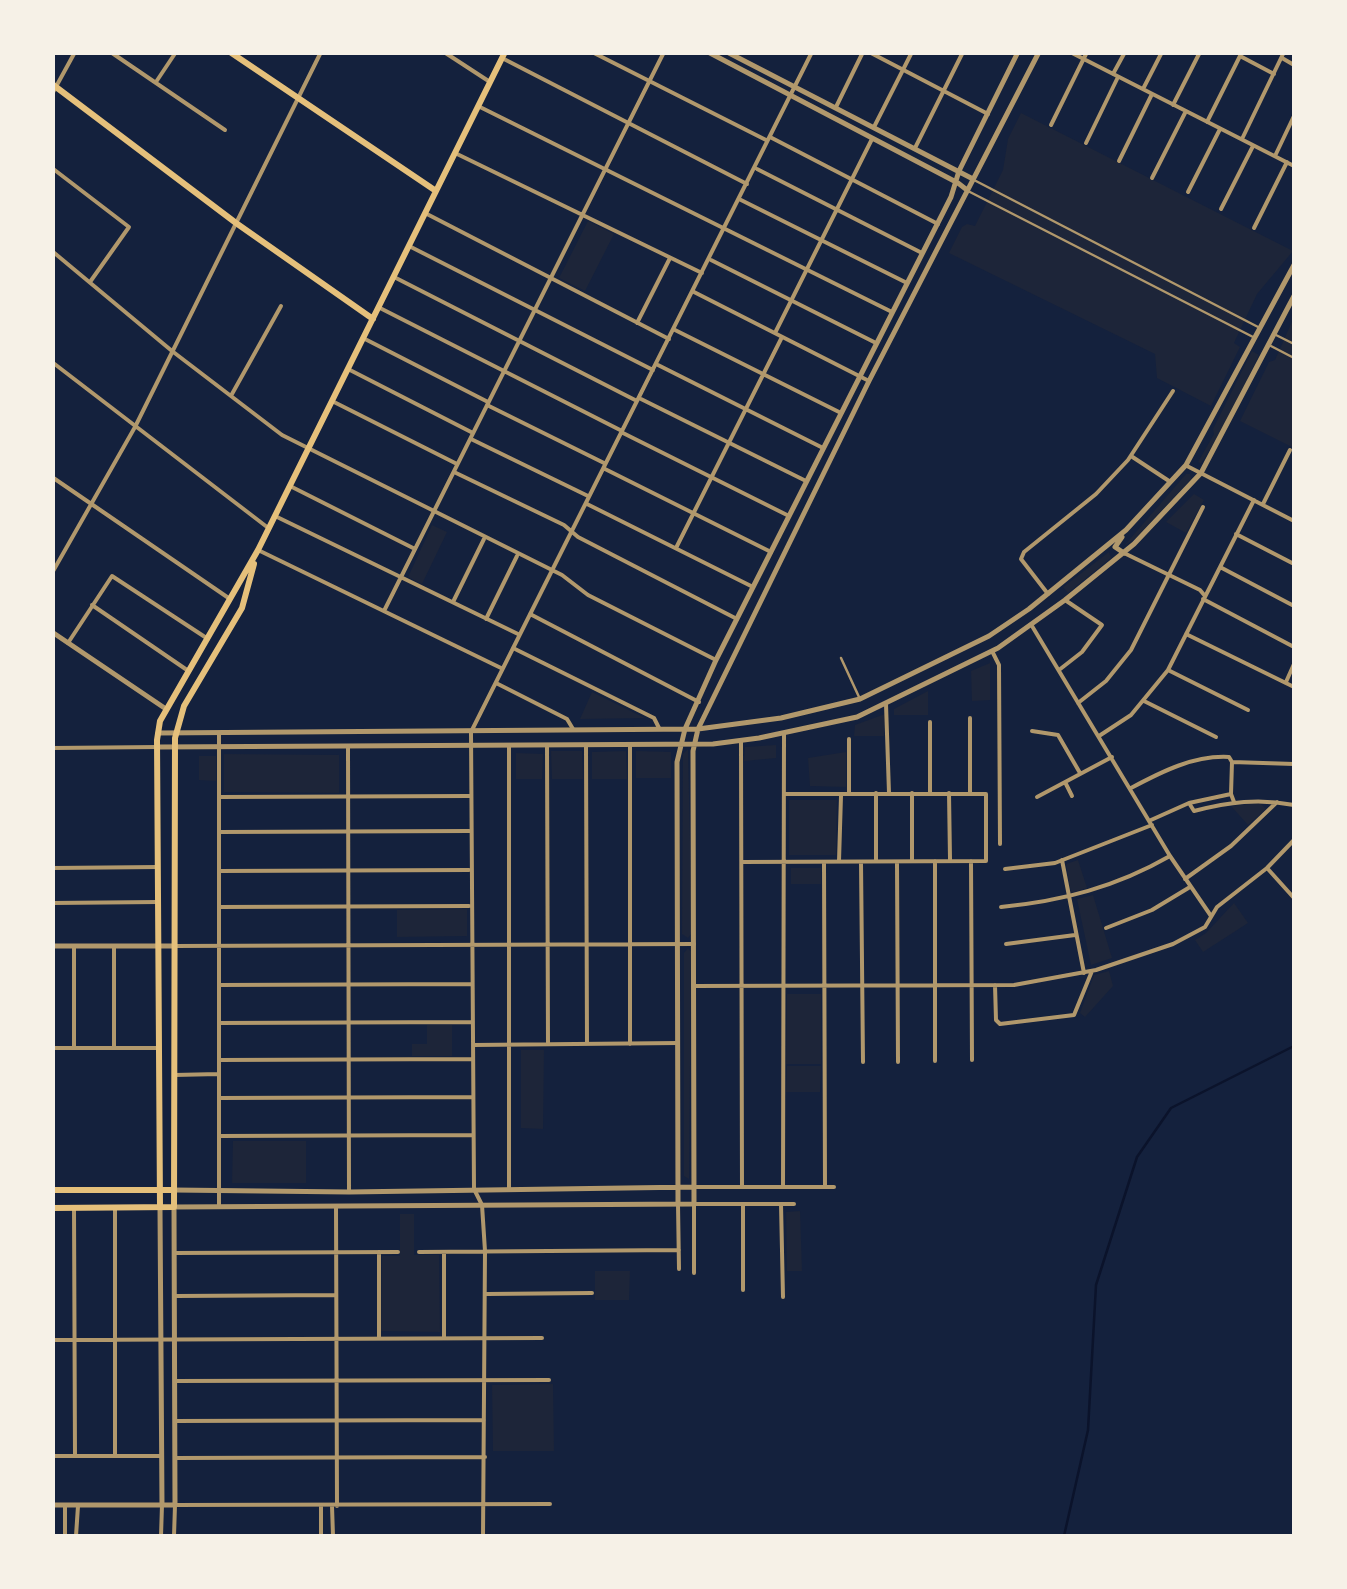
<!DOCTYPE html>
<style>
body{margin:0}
#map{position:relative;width:1347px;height:1589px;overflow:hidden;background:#14213d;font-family:Merriweather,serif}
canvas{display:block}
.frame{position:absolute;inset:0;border:55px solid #f6f1e7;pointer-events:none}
</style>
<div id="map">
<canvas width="1347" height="1589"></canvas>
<div class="frame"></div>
</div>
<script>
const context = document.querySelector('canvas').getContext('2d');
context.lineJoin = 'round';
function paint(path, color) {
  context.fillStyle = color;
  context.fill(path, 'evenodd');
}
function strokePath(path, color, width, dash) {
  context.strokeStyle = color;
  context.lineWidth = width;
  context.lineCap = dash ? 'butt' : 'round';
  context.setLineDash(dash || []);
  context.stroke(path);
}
paint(new Path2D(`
 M1021 113 1293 251 1257 294 1234 343 1240 347 1211 406 1157 378 1155 354 949 253 962 227 967 224 975 226 1003 170 1008 139Z
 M588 221 614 234 585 291 559 278Z
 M1294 317V448L1240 421 1269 362 1275 360Z
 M1252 351 1259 355 1226 423 1201 464 1198 462 1214 434 1213 429Z
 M1186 474H1190L1191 479 1136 538 1124 546Z
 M1194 494 1204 500 1186 533 1166 522Z
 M432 525 447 532 422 584 408 577Z
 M1109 552 1111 558 1068 593 1063 587Z
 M990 663V700L972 701 971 671Z
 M928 691V715H894V709Z
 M592 692 645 718 580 719Z
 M885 714 884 736H854L855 725Z
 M776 745V758L744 761 745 747Z
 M688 749 692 933 688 938 682 934 683 754Z
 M551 751H582L583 779H552Z
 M626 751 627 779H592V752Z
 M636 751 671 752V778H636Z
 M846 752V787L810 786 808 758Z
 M516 753 543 754 542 779H516Z
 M224 754 339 755V793L224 792Z
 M199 756H216V781L199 780Z
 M789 800H837L836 855H789Z
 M1260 803 1266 809 1248 825 1231 806Z
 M1078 860 1087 888 1071 893 1066 864Z
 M791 868H821V884H791Z
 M1093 895 1112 958 1091 965 1077 899Z
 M1234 903 1248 923 1203 952 1195 940 1206 933Z
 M467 909V936L397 937V910Z
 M688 948 691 952 689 1179 684 1176V953Z
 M1109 971 1113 986 1085 1017 1080 1013 1094 975Z
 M787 994H821V1064H786Z
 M427 1025H452V1056H412V1044H427Z
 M521 1050H544L543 1129 521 1128Z
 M787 1066H821L820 1092H786Z
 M233 1141H306V1183H232Z
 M800 1211 802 1271H787L786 1212Z
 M400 1214H414V1255H439L440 1332 381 1331 382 1256H400Z
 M595 1271H630L629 1300H595Z
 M553 1384 554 1451H493L492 1385Z`), '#1d2539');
strokePath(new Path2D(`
 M1064 1536 1088 1430 1096 1285 1137 1157 1171 1108 1294 1046`), '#0b132b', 2.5);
strokePath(new Path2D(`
 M974 180 1260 328
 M968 191 1255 338
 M1274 334 1294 344
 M1269 345 1294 358
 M841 658 859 697`), '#b1986c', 2.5);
strokePath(new Path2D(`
 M444 52 490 82
 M592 52 766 140
 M869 52 988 114
 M1070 52 1294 166
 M112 53 225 130
 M1240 56 1274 74
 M502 58 747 184
 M1282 58 1294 65
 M1113 74 1125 52
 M156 82 176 52
 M1143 89 1162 52
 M52 94 75 52
 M1173 105 1200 52
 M480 107 892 312
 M836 107 863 52
 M1207 122 1242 52
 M1051 125 1087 52
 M874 127 912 52
 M770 137 938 224
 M1242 139 1284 52
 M1086 143 1118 77
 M915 148 963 52
 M455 153 702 273
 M1275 156 1294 116
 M1119 161 1152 94
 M52 168 129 227 90 282
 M757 169 922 253
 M1152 178 1186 111
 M1188 192 1220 129
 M739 199 907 283
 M1221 209 1253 146
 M425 213 669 339
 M1254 228 1287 162
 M409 246 653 370
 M52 251 172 351 282 435 562 575 588 595 716 660
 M711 260 876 343
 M394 277 637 401
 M694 292 869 381
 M378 307 622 431
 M637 323 670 258
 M675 330 841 413
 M775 333 872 139
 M363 338 488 402
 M52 362 267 527
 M658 365 823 448
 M348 369 473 433
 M232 394 281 306
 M641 399 806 481
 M332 401 457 464
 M487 405 604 463
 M623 433 789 516
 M471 439 588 496
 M1131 456 1169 481
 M1187 466 1294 521
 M605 469 771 552
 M454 472 564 525 578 537 737 619
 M52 477 230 599
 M290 486 415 549
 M587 504 753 587
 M1263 504 1290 450
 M275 516 518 634
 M1236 534 1294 564
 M676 548 782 337
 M258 550 501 668
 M1124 553 1200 590 1205 596
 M1220 567 1294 606
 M52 573 135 427 321 52
 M1048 594 1021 559 1024 552 1096 494 1128 460 1173 391
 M1203 599 1294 647
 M453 602 484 539
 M92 605 187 670
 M384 611 664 52
 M530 614 699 702
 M486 619 517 556
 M1032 626 1170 856 1211 916
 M1186 634 1294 687
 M68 643 112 576 208 639
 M513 648 654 718 659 728
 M992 651 999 665 1000 844
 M1059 670 1082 652 1102 625 1065 600
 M1168 670 1248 710
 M1286 682 1294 664
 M496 683 567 719 573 729
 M1144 701 1216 737
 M1078 703 1106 681 1131 650 1203 507
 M886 704 889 793
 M930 722V793
 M1032 731 1058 735 1080 773
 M219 733V1206
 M1099 736 1131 715 1168 670 1254 500
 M849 739V794
 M741 742 742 1187
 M509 746V1188
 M547 746 548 1044
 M586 746 587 1044
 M630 746V1044
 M348 747 349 1192
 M52 748 158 747
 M1232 762 1231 794 1234 802
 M1065 782 1072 796
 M1131 788C1161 772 1194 755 1229 757L1232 762 1294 764
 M876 793V861
 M949 793 950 859
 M970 794V718
 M219 797 469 796
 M1037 797 1112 757
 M1189 803 1194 811C1229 802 1259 798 1294 805
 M1151 820 1189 803 1231 794
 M219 832 469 831
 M1062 860 1084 973
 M839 861 841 796
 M912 861V793
 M935 861V1061
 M971 861 972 1060
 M742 862 986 861V794H784
 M824 862 825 1187
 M861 862 863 1062
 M897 862 898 1062
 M52 868 158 867
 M1267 868 1294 898
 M1005 869 1055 863 1152 825
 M219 871 469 870
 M1185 879 1231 846 1277 802
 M52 903 158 902
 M219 907 469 906
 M1001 907C1062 901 1116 887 1170 856
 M1106 928 1152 910 1190 887
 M1006 944 1075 935
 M174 946 694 944
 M74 948V1048
 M114 948V1048
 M219 985 472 984
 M995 985 996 1020 1000 1024 1074 1015 1092 971
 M695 986 1014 985 1096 970 1173 944 1205 927 1217 907 1267 868 1294 840
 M219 1023 473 1022
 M473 1045 678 1043
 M52 1048H158
 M219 1060 473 1059
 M174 1075 219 1074
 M219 1098 473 1097
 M219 1136 473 1135
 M694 1187H834
 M783 1187 784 733
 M678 1204 679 1269
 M781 1204 783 1297
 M336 1206 337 1506
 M115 1207V1456
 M74 1208 75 1456
 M419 1252 679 1250
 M444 1252V1337
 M174 1253 398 1252
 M694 1273V1204H794
 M743 1290V1205
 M487 1294 592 1293
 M176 1296 336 1295
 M379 1337V1252
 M52 1340 542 1338
 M175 1381 549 1380
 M175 1421 484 1420
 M52 1456H161
 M175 1458 485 1457
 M332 1506 333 1536
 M65 1536V1505
 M76 1536 78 1506
 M161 1536 162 1505
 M174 1536 175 1505 550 1504
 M321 1536V1505
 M483 1536 485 1251 482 1205 474 1189 471 732 812 52`), '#b1986c', 4);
strokePath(new Path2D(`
 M708 52 958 183 967 190
 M727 52 973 179
 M1122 537 1115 547 1124 553
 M52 632 166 709
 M158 733 698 729 781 718 860 699 989 636 1029 609 1126 530 1186 465 1294 265
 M158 747 713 744 759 738 857 717 998 648 1065 600 1134 544 1201 473 1294 296
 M52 946H174
 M174 1190 349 1192 694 1187
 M678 1204 677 762 685 729 716 660 951 197 959 171 1018 52
 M160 1208 162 1505
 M52 1505H175L174 1207 694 1204 693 751 698 729 869 381 1039 52`), '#b1986c', 5);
strokePath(new Path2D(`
 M230 52 436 191
 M52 84 236 223 373 319
 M52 1190H174
 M160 1207 157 740 160 721 258 550 505 52
 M52 1208 174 1207 175 738 184 706 242 608 254 564`), '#e5c07b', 6);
</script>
